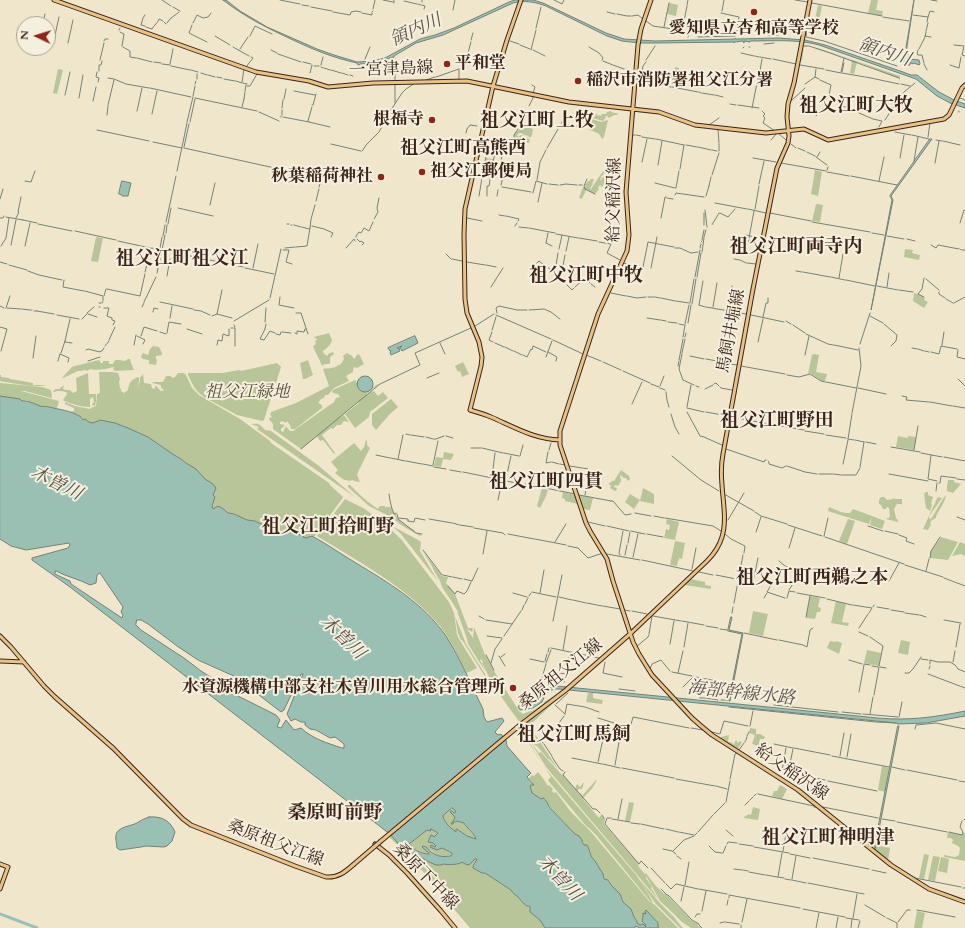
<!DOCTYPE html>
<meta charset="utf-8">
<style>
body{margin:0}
#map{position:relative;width:965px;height:928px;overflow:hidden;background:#f0e6cc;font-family:Cardo,serif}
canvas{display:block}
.north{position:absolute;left:16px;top:16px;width:40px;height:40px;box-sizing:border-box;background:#f5efde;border:1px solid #ab9e90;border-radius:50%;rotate:274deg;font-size:11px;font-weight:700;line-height:16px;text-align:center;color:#3c241a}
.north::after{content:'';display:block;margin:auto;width:14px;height:18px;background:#8f2418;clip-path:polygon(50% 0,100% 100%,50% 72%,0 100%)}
</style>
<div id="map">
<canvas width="965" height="928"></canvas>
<div class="north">N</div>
</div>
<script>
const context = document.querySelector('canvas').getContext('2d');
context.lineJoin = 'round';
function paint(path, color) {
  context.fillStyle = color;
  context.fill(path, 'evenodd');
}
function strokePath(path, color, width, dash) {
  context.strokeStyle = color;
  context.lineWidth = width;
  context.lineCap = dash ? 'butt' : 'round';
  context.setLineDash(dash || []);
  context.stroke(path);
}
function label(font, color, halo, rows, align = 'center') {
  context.font = font + ' Cardo,"Noto Serif JP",serif';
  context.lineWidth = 4;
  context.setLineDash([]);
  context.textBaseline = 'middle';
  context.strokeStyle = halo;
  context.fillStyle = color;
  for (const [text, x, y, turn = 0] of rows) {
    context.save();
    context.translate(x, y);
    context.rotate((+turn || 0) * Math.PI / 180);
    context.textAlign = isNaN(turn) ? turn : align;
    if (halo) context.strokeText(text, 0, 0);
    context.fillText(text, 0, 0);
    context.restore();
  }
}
paint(new Path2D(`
 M871 0H878L876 10 883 11 882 16 868 13Z
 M669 3 678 5 676 16 667 14Z
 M818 5 822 6 817 30 813 29Z
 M770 22 778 23 776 33 779 36H768Z
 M804 45 821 49 900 76V82L899 78 857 62 854 74 850 73 852 60 809 46H804L802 60H801Z
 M675 67 679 68 677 79H675L674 84 671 86 672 84 667 83 666 85H664L666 75 673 76Z
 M58 69 63 70 57 94 53 93Z
 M611 111V112L615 113H617L618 115H614L609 118 607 116H605L606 117 604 120 603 121 593 118 597 113V116L599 115 601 116 602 114H606L607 112Z
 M592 119 601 122 608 120 604 137 602 139C599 132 596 132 589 130Z
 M521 125 533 129 532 135 530 138 528 136 522 134V133H519L517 135 518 137 521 135 524 136 523 138 525 140 527 137 528 139H530L529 143 520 141 515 138 514 135 517 131H519L518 130Z
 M486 158 493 159 492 167 500 168 501 174 484 171Z
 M605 168 611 173 614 176 607 171H606L601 177 600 181 604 176 609 178 602 187 600 185 598 188 599 189 595 194 586 190 582 199 579 198 583 187H585L586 186 585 185 584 186 585 184H586L588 181H589L591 179H594L592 184 594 183 592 185 590 189H591Z
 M815 170 822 172 818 196 811 194Z
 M816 204 823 205 820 222 812 221Z
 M96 237 103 238 98 262 91 261Z
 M905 249 913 250 912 253 920 255 919 260 904 257Z
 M914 293 918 294 925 298 924 300 928 302 924 308 913 301Z
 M329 333 332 340C331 345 327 348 323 351L324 354 328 356V354L333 352 334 354 330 357V363L329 364H325L322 366C320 359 315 353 313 346L316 344 315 341 317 340 316 338H314V337C320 335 324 335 329 333Z
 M153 346 159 347 162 353V355L156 356V359L157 360 156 365 149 364V360L143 359 141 357 143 353 148 355 150 349Z
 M347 353 352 356 354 359 356 357V356L359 354 364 364 357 368 355 367 353 369V372L346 376 349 381 334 388 328 395H325L324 398 321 399 318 403 322 405V408L295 429H291L290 425 287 421 286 423 282 421 280 422V424L285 425 281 429V431L283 432 286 426 290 431H293L334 402 336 398 340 397 338 394 333 393 332 392 333 390 355 380 356 381 357 387 362 392H367L373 387 378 384V385L366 394 367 395 372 391 373 392 374 391 378 396 383 392 388 398 370 412 369 417 355 428 345 414 359 403V401L339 418 344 415 349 422 344 421 341 425H337L333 429 331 428 322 435 335 453 334 454 323 440 320 441 317 436 301 449 273 429V424L269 419 270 417 271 418 272 416 270 415 271 412 296 403 329 386 323 369C326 368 328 369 331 368 335 368 338 365 341 364L344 359 343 356Z
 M814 354 819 355 816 372 827 374 825 381H822L810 373 808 374 812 355Z
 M128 359H130L131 363 134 370 115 371 113 369 114 367C105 369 99 371 90 369L87 371 85 370 81 371H78L63 378H62L72 367 75 366 99 360 101 363H103V361H109V364H113L115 360H119L125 361Z
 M308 360 313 375 305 379H303L300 363Z
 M463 362 469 374 462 377 460 371 458 372 455 366Z
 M277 363 281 367 264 420 262 421 237 415 204 397 198 392 194 387 188 375V373H222L240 370 241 371Z
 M99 372H112L118 373 120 379 119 382 120 388 121 389V391L124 393 128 390C129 383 131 379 139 377V381L138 387 140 381V377L142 376 143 373 144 383 151 384 152 388 155 389V386H156L161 391H163L164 390 161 388V385L152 383 153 382H163L166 376H170L173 378 175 377 178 373H184L186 375 192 388 199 395 240 419 270 441 271 443 329 483 330 485 343 497 342 499 314 537 311 535C308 538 307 539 303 537L304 536 289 532H281L275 531 255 521 247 520 234 514 228 513 222 508 218 506 214 508V509H213L212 506 215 497 213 495 215 491 213 484 205 479 196 469 186 463 181 459 174 455 148 437 128 428 118 424 100 420 93 423 89 422 85 419 83 420 81 416H79L76 414 72 413 71 412 74 411V408L65 404V402L75 406 90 409 91 408 96 406 97 394 100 393Z
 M88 373 89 394H96V401L95 406 92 405V404L94 402 93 397 90 399V407C81 407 73 404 64 401L63 400 67 394 66 392C62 391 56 390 53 393L54 390 56 389H59L64 385 63 389 66 390H70L73 393 77 391 76 378Z
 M0 375H1V377L9 378 10 379 22 381 33 383V385H46C36 388 12 383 0 381Z
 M0 383 42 387 51 390 52 398H51L25 391H21L59 401 57 408H52L48 406 44 407 33 404 26 400 23 401 22 400 0 396Z
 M391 399 398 407 390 414 376 430 372 425V414Z
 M251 424C260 423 259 424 265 430L271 431 319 466 355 497 257 429 259 427Z
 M898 436 907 438V440L908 436 916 437 914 450 896 447Z
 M366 440 367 441V445L370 448 358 472 357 475 360 482 354 481 353 480C346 483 340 477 335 473L338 470 331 462 354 443 361 451 364 447Z
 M444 452 454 454 451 460 443 459 441 467 434 466 436 457 443 458Z
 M621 470 629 476 630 479 628 481 626 478H624L620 475V477L621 479V481L618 486 615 485 614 487 617 488 616 491H615L610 488 611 486 608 483H610L612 481H614Z
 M948 480H954V482L961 484 953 493 947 491V486Z
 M348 485H350C359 494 367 502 378 509L380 506H385V508L386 507H391L394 514H396V516L402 523 414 530 416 533 422 535 420 536 401 525 391 517 369 506 348 487Z
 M542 488 548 490 546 496 540 508 537 506Z
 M643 488 654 494V504L640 501Z
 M563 492 576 495 578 503V504L565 501V499L562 498Z
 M926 492H928V495L933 497 931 504 932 505 930 511 926 508 924 494Z
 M630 494 640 500 634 509 625 502Z
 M579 495 593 498 590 510 583 509Z
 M946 496 944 502 936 516V518L932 520 930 523 931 524 928 530 923 529 935 503H937L935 502 938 497 942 498 930 515 929 518 931 519 944 497Z
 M881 497H884L887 500 893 499V498L895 499H902V504H897L894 509 896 518 898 520V522L886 519 887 518H889L890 516 889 508 887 507 886 509H883L881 505 879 504V500Z
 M345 499 365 509 388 527 401 539 449 602 454 613 457 635 459 639 477 668 467 673C459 657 451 640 440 626 409 589 358 561 317 536Z
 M829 507 841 512 846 513H850L853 509 872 516 869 524 828 511Z
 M872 516 885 521 882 529 870 525Z
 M667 519 679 522 675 540 664 538 666 529 669 530 670 525 666 524Z
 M848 519 855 521 847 544 839 541Z
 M392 526 420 541 421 543 420 551 438 581 437 580 401 534Z
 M941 537 958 542 948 560 930 558 931 551Z
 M675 541 685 543 682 559 679 558 677 566 670 565Z
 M960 542 965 544V556L961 554 952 556Z
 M422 550 442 576 448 577 446 583 455 594 468 628H473L472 632 467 629 473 638 474 627 485 655 494 670V671L519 711 523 714C526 712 528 712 532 711 536 709 540 706 544 703V702L561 692 521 721H519C505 703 492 684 482 663L483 662 481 659 480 660 485 671 468 644 467 639 457 611 459 613 450 599 442 587 440 581 433 569V568Z
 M690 579 705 582V585L711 586V589L685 585Z
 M810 596 820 598 818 607 821 608 820 612H817L815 619 806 618Z
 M836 601 846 604 842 622 849 623 848 626 831 623Z
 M753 611 768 614 763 636 749 633Z
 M455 616 466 644 485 674 486 677 493 692 486 681 484 675 462 640H461L458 633Z
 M901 640 910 642 908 655 898 653Z
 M830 641 835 642 836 641 842 643 839 654 827 648Z
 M867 650 881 653 879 666 864 663Z
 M588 693H593V698L603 700 602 704 586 702Z
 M560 697 530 725 533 731 558 769 549 759H548L537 746H536C530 740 524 733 523 724Z
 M750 728 756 729V734H760L765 737 764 739H760L759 744 761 745 760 748 753 744H752L755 735 749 733Z
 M729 735 728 742H731L732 743 734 744 736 740 737 741V742L738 743 740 741 742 742 738 749H737L720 738 721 737Z
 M525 737H526L545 768 555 780 637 876 649 895 653 903 650 901 596 835 589 828 587 827 550 783 548 780 551 777Z
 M530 741 539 753 541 752 539 750 562 775 565 772 563 775 575 789 577 784 580 787 583 783H584L582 789H579L577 791 579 794 581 793 582 796 596 780 597 779C594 789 587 792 583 799L599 818 601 815 605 819 604 824 639 864 638 866 645 874 646 873C651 880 660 892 668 896L691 920 698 924V926L702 928H691L682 922 674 914 660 901 645 874 647 877 646 878 652 887 651 888 658 899 655 896 556 779 546 767Z
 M882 766 889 768 885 792 878 790Z
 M538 772 542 777 548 786 549 785 553 789 552 791 554 793 556 792 571 812 591 832 639 889 649 901 655 905 678 928H659L658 927V923L645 910V911L646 915 643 913V917L642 920 645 924 646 927H645L643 924 640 925 637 923V921L634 917 631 909 623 902 620 894 612 886 609 880 604 879 603 874 595 861C590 857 590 850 587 845H584L582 842V840L575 834 548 805 545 799 542 798 541 799 532 793 530 786 531 785H532L533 783 529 778 532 775 534 776Z
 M780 785 787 789 782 799 772 796 774 791H777Z
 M629 802 634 803 630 822 625 821Z
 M753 807 760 809 758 820 744 818V817L749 814 750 815H751Z
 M452 808 456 811V813H454L452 811H450L451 813 454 816 455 818 454 821H452V823L453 822 457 821 464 823C467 828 473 833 476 839L467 836 457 829H456V832C451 828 444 824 443 816Z
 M431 829 438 833 434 837H430L431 838 428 842 433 843 436 846 430 847 437 850 442 848 451 853 452 854V855L445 857 438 856 425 846 423 848 429 853C420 855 415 848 408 844L426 830 430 831Z
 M948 832 962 835 963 832 965 834V861L944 857V855L955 857 959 855 960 848 958 846 952 843 953 840 951 838H947Z
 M391 835 401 846 407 849 414 856 420 857 429 862 436 865H441L443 864C449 865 456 865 462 862L465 864 469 865 475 859H477C476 862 473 864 473 868L482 873H485L511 890C512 892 514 894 516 895 521 900 523 905 530 907V912L540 920 545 928H470L437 889 438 887 406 854 405 852 389 837Z
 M876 845 890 848 888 861 875 851Z
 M924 854 929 855 924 879 919 878Z
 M933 856 940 857 935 881 928 880Z
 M941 857 949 859 947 873 938 871Z
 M639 879 660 903 675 918 676 920 683 928H680L655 903Z
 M917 911 925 913 922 928H914Z`), '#b8c598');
const water = new Path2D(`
 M223 0H226L240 11 267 27 317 49 334 55 357 62 373 61 385 58 420 39 435 35 454 28 509 2 515 0H533L543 3 606 33 624 39 655 41 735 39V38L736 39 778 38 805 40 825 45 903 72 911 75H917L939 92 954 100 965 104V108L950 103 937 96 916 79 819 45C797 39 774 41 750 41V42L744 41V43L743 41 735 42 734 43V42L655 43H640L622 41 607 36 546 6C535 2 525 0 513 3L443 35 416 43 394 56V57L393 58V57L376 63 360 64 359 65H358L357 63C334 58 314 50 293 40 267 28 245 17 223 0Z
 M914 0 906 53H908L910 59 919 60 920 64 919 65 914 63 912 64V63H910V65H908V63L904 62Z
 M930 139H932L891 196 893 200 871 310 892 200 890 196Z
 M122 181 131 183 128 196H122V195L119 194Z
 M415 336 418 343 402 351 400 347 402 346 397 348H399L400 351 391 355 390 352 391 351H390L388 348Z
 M357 384a8 8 0 1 1 16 0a8 8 0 1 1-16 0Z
 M0 396 20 399 22 401C27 400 35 404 40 406 43 407 46 406 49 407 57 409 72 411 79 416H80L83 420 85 419 89 422 93 423 100 420 115 423 128 428 148 437 174 455 181 459 186 463 196 469 205 479 213 484 216 488 213 495 215 497 212 506 213 509 218 506 222 508 228 513 234 514 247 520 255 521 275 531 281 532H289L295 534 303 535 304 536 303 537 306 538 312 536C327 544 341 554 356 563 389 583 423 603 446 636 461 659 471 685 483 709L484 717 487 722 502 718 504 721 495 732 498 735 501 734 506 740 507 746 527 769 531 773 527 777 534 785H531L530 786 532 793 541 799 543 798C546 799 548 805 550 808L575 834 579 836 582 840V842L584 845H587C590 850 590 857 595 861L603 874 604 879 608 880 612 886 620 894 623 902 631 909 634 917 637 921V923L640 925 643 924 646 927 645 924 642 921 643 917V913L646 914 645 911 646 910 658 923V927L659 928H640L635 926V928H545L540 920 530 912V907L529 906H527C523 904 521 900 518 897 515 894 513 894 511 890L485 873H482L473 868C473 864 476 862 477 859H475L469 865 465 864 462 862 461 863C455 865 448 865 443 864L442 865H436L429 862 420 857 414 856 408 849 401 847 391 835 70 587 32 560V558L68 548 70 545 69 543 26 550 11 546 0 539ZM56 571C67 577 79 579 90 585L96 583 97 575 100 573 123 607 121 612 123 615 122 618 71 584 70 581 55 574ZM137 620H141L148 624 177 646 198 660 236 677 243 687 255 692 281 712 284 710 301 674H303L287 714 291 721 295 719 301 722H305V725L310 729 316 730 330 738 335 737 344 744V748H342C327 743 313 739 301 728L294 730 286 720 281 728 277 727 280 720 276 715 238 696 225 686 201 671 184 658 141 630 136 625ZM452 808 455 810 456 812 454 813 452 811H450L451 813 454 816 455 818 451 824H453V822H455L457 821 464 823C466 827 474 833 476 839L467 836 457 829H456V832C451 828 444 823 443 816ZM431 829 438 833 434 837 433 836 431 835 428 842 433 843 436 846 435 847 431 845 430 847 437 850 442 848 452 853V854L451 856C442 857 439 857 431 852 428 849 428 847 423 846L422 847 423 848 429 853V854C424 854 417 852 413 848 412 847 411 845 409 844L427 830 430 831Z
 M731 617H732L729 630 743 633 730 701H729V699L742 634 728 631Z
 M557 686 878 718C908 721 936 717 965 711V716L926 723 898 724 896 723 876 721 559 689H554L546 693 542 702 533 708 520 710 518 707 524 698 535 690 544 691 550 688Z
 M898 726H899L875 850H874Z
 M149 817C161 816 170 820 175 832L172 841 167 846 164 847 146 846 141 847 120 850 117 848C117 844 115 839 116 835 117 827 131 826 137 823 141 820 144 819 149 817Z`);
paint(water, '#9ac0b4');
strokePath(water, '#748276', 1);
strokePath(new Path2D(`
 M162 0 171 6
 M280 0 300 4
 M383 0 393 2
 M554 0 562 4 564 0
 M795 0 808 2
 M931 0 937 1
 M404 1 417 4
 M422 2V0
 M394 3V0
 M812 3 882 16
 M418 4 421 5
 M302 5 309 6
 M422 5 425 6 424 9
 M687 5 688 0
 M173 7 180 11
 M311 7 332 11
 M373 9 375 0
 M453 10 455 0
 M722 11 724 0
 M333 12 350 15 351 12 356 11 361 12
 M372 12 373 11
 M607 12 615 14
 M362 13 372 15V13
 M721 13 739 17 737 29
 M617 14 627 16H631
 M913 15 928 17 930 11 934 12
 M632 16 638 15 643 19
 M883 17 895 19
 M896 19 909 21
 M646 21 653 26 673 29
 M164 22 166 24
 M927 22 928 17
 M167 23 170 19 179 12
 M193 23 197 15 203 18 208 17 211 13
 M43 24 45 14
 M192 25 189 33 207 42
 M145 26 141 25 143 18 145 15
 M146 27 152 29C154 25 158 23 159 19L163 21
 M664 27 669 3
 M536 28 541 7
 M807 29 806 37 824 41 897 66
 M119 30 120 28
 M675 30 689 32 688 37
 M682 31 687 6
 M926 31 928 23
 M120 32 124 34 122 46
 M736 35 737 30
 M215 36 230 45
 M250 36 255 26 272 34
 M925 36 931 37
 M698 37 735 36
 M54 40 59 17
 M471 40 473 33
 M104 41 105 39H108
 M510 41 519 44
 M68 43 73 20
 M764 44 774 43
 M520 45 530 49
 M954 45 964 46 962 55 965 56
 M804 46H809L830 53 899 78
 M123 47 130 51V57L136 58
 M233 47 249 56
 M589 47 599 53 603 58 602 60
 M749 47H750
 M743 48 744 47
 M240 49 248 37
 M919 49 925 37 926 32
 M271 50 277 53
 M531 50 536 30
 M533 50 545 56
 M918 50 917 54 918 55H922L924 63
 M468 53 471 42
 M741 53 754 56
 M278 54 301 62
 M755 56 759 57
 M760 57 771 59
 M137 58 152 62
 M365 59 370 47
 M395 59V81
 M773 59 796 64
 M100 60 104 43
 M646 60 655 46
 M603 61 613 65 624 69
 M154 62 161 63
 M303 62 311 64
 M467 62 468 55
 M162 64 170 65
 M170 64 173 49
 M924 64 927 70
 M321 65 323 57
 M800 65 824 69
 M950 65 959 68 961 57
 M171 66 190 70
 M314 66H319
 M246 67 253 58 251 57
 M321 67 323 68
 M324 68 330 70
 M460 69 466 65V63
 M626 69 633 72 634 71
 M191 70 198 72
 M331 70 341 73
 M459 70V79
 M638 70 642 71 643 66 646 62
 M826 70 841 73
 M99 71V65H101L102 61
 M97 72 96 77 99 78 98 82
 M841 72 844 58
 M842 72 844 63
 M201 73 207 75
 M310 73 312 65
 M342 73 348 75
 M842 73 865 77
 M208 75 215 77
 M350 75 353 76
 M217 77 222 78
 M436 77 459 69
 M815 77 816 69
 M866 77 899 84
 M108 78 114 79 126 84 149 88
 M197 79V74
 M224 79 235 81
 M426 80 435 77
 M820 80 831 85 829 95
 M236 81 242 83
 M637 81 658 85
 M242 82 244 69
 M758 82 762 59
 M243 83 247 84
 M195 84 196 81
 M805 84 815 77 819 79
 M901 84 910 86
 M532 85 535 87 533 93
 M659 85H663
 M247 86H250L257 74
 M664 86 671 87
 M672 87 698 92
 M150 88 191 97
 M245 91 246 85
 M294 91 315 95
 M699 92 701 93
 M702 93 714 95
 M65 95 70 72
 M715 95 723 97
 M193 96 195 86
 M79 98 83 75
 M195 98 257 111
 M960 98 965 100
 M244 99 245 92
 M284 99 286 89
 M93 101 96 87
 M791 101 805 88
 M825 101 829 97 841 100 840 106
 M897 101 904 92 915 83
 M395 103V84
 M730 104 736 105
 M108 105 114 80
 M312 105H313L316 94
 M738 105 759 108
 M529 106 533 98V96
 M840 106 846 107 858 112
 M242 107 244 99
 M282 108 283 100
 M752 108 757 83
 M137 111 142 88
 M762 111 765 114 763 116 765 118 763 123 775 131
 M259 112 279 121
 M959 112V111
 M859 113 873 119 882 121 879 127
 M152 114 157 91
 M107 115 108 106
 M282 115V110
 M816 116 823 108 828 111 831 108 837 110 839 107
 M281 117V116
 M283 117 309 122
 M885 120 896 103
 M308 121 312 107
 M187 122 193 97
 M190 122 195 99
 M309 122 330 127
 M562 123H561L563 120
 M563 124 582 127 583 128
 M709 125 719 118
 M718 129 719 143
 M97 130 149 141
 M895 132 911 135
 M466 133 467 129 470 125 477 126
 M778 133 786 140
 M633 135H635
 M636 135 641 136
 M912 135 929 139
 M642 137 655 139
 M928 137 930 123
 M656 139 684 145
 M771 140 777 133
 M936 140 942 141
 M943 141 960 145
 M153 142 182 148
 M331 144 361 151
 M791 144 796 148
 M686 145 697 147
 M184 147 189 124
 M488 147 483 171 502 175
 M698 147 711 150
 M184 148 320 178
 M505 148 511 149V147L518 140 514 138V135L518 129
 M547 148 561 124
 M798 148 805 151
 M712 150 717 151
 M362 151 363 150 366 145 379 132 389 113 402 93 406 89 415 83
 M719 151V144
 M807 152 815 156
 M816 157 827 165
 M817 157 820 152
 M753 158 776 162
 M900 158 904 135
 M501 161 503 150
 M914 161 918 137
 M501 162V172L503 177 501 185
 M642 162 647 139
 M781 163 826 171
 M935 163 939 141
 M658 165 662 141
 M680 169 684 145
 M827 170 828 167
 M177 171 187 123
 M491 172 496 148
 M827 172 849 176
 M712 175 719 153
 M851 176 897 185
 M587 179 584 186 585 189 595 194
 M537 180 540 162 546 150
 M25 181 31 182 35 171
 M879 181 884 157
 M655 183 675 188
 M549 184 558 185
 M759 184 764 161
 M560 185 566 184 577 185
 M579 185H582
 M709 186 711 177
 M319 187 321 181
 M502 187 531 192
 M676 188 679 171
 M533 193 536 181 547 184
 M675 195 676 193 704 197
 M479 196 483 172
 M487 196V186H489L491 174
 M497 196 498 190
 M706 196 709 186
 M667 198 673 199
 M0 199 3 189
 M316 201 319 189
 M538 202 542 183
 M715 203 747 209
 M210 205 215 183
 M178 208 213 216
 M748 209 766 213
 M755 209 759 186
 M705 210 707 227
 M704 213V225
 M770 213 811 221
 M718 214 720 213 728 217 735 209
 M499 215 505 216
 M506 216 519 219 518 221
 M6 217 23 220
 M0 218H3L4 216
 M16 218 19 212H18L21 197
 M467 218 482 221
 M661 218 665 197H666
 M374 219 378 212 377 208 379 198
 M23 220 37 223
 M166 222 176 176
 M812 222 870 232
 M713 223 718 215
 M960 223 964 210 965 211
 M38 224 72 231
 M168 224 171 208
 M287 224H289
 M712 224H713
 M291 225H292
 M294 225 301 227
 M312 226 324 229 333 233 331 237
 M515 226 517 223
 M302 227 309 229
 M519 227 528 228
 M310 228 311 219 315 205
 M529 228 555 233
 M75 231 116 240
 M166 233 167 225
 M872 233 884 235
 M556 234 578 238
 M745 235 761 238
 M163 236 165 225
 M887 236 904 239
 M356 237V236L359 232 361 233 364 228 369 231 373 222
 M704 237 706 230
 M579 238 597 241
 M749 238 754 211
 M357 239 360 242 361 241 364 243 362 245
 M907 239 915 241
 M702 240 704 230
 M118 241 150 248
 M599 242 611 244 607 253 620 260
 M701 242 702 241
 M741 242 748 244 749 240
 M546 243 548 233
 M546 243 552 246
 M11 245 16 220
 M931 245 936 248 938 245 959 249
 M1 246 6 238 9 218
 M25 246 30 223
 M296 247 307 246 310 228
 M160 248 162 237
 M285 248 295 247
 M346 248 354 239 355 241
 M675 248H680L691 253 698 252
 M700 248 701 244
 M559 249 562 235
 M960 249 961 250
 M163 250 204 259
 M283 250H289L286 262 292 264
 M962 250H965
 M566 251 569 237
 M702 252 704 238
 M446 254 451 259
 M161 255 165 235
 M205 259 243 267
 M452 259 462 261
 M734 259 740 260 746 263
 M160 260V258
 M0 262 7 264
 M467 262 485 265
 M623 263 633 265
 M747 263 756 264
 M9 265 27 270
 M486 265 496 267
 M535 265 539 261 544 265
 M634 265 636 266
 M546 266 556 274
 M637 266 642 267
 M158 267 159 264
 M643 267 648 242 674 247
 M245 268 274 274
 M253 268 258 244
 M651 268 657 237
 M28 271 39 275 62 280
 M555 271 558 253
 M796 271 802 272
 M145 272 151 248 160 249
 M803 272 830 277
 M157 273 158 268
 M557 275 566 284
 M167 276 170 259
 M561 277 565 255
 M695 277 700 250
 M697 277 701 253
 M831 277 845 280
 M839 278 843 254
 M926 279 939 290
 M64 280 63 287 84 291
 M846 280 875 286
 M591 284 595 287
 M567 285 572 290 574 288
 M877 286 898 290
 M491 287 503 268
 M575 287 585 278 590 283
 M887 287 889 273
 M107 289 140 296 145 274
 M899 290 913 292
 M85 291 103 296
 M939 292V294L945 298
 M611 293 626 296
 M104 296 106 289
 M627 296 637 298 646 297
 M280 297 279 305 294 308
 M648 297H654
 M655 297 660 298
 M924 297 918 294 922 289 924 278
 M270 298 281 249
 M661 298 675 301
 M946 299 953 303
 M103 300V297
 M676 301 689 303
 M144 302 156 277
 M160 302 193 309
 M99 303H101
 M102 303 103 301
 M690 303 694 279
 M954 303 965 297
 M692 304 696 279
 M699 305 703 281
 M699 305 705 307
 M0 306 4 308
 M99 307H100
 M142 307 144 303
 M706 307 746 314
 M713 307 717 283
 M6 308 10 296
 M7 308 21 309
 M104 308H109L107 316 112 318V320L115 321 113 325
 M22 309 30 310
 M31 310H32
 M194 310 201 311 210 315
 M529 310 544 309 551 312 560 319
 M727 310 732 286
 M34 311H37
 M37 311 54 314
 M153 312 154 308 158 309
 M87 313 94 307
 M296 313H301L308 334
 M497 313 496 308 499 306 517 310H527
 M88 314 97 317
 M217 314 222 290
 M57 315 79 319
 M496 315 551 339
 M751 315 784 322
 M212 316 217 314 232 318
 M870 316 883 323
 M763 317 766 303H768V298
 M170 318 172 306
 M647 318 660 320
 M82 319 87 314
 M661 320 666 321
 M234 321 269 300
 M786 321 791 324
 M265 322 266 308
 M668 322 677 323
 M175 323 181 324
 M688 323 691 305
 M679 324 684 325
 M685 324 689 305
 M728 324 729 322 736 323 738 314
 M884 324 897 335 896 341 891 346
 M234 325 235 327
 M793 325 805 333
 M475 326 494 314
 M0 327 7 329 1 351
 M231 328H233
 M234 328H235V346
 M187 329 202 334
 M265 329 260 339 264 340 270 331 275 333
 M265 329 266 324
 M492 330 496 317
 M160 332 166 334
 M282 332 291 333
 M492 332 489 340 493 342
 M167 333 169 322 175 323
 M295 333 297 334V331L304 332 305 329H306
 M276 334 280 335 281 332
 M806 334 828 344 833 345
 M137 336 145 340 143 344
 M141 336 144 327 157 331
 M683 337 685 325
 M685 337 686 333
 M109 340 115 327
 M553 340 583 354
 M65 341 70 319
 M65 342 72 343
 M758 342 763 319
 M440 343 445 354
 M495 343 504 347
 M860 344 870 313
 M134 345 136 335
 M217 345 218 340 222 341 223 334 229 336V329
 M834 345 858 350
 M942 345 944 332
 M105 346 109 341
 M505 347 513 351
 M912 348 917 349
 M918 349 924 351
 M86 350 88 349 100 352 101 351H102L104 348
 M958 350 957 357 965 359
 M514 351 522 355
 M925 351 929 352
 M548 352 557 357 556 361
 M931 352 939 354 941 346 957 349
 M61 353 65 341
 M682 353 685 339
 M60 354 69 358 68 362
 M682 354 679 369 683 380 694 385
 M523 355 527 357 531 349 532 350 533 346 546 352
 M586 355 601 361
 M805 355 809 336
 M690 356 704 359
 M546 357 552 341
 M33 358 36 336
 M706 359 717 361
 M679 360 683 339
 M58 361 60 354
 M88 361 100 357
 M603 362 621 370
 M718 362 737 365
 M678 366 679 361
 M741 366 785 374
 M623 371 650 383
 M787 375 799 377 810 374 821 381 825 382
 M427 378 439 373
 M958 379 965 386
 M826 382 856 388
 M651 384 659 387
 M714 384 716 383 719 386
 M660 386 664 376
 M696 386 699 387
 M720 387 721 388 732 390
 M660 388 665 390
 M858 388 886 394
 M705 389 713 385
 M666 392 667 400 669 407
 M902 396 907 397 906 400 929 402
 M930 402 952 406
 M632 404 642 382
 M953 406 965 408
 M687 407 691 385
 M687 408 704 412
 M687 412 700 436 704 437 722 445
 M706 412 728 416
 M852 413 861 366 859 348
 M671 414 675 427 679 434
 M732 417 774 425
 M776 425 804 430
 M805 431 824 434
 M406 434 410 435
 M411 435 424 437
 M826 435 846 438
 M446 436 453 438
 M426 437 433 439
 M434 439H436L444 436
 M848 439 852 414
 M848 439 854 440
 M855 440 864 442
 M866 442 876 444
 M891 447 920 452
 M471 448H481
 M482 448 503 453
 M301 449 380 384 420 365 415 353 471 328
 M726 449 764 462 765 460H766
 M549 450 551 443
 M914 450 918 426
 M548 452 546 463 551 462
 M504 453 519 456
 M921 453 942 457
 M376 455 390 458
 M931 455 928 479 937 481
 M520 456 523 445
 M672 456 701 480 719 491
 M944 457 965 461
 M391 458 405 461
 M398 459 403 435
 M406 461 422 464
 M768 461 769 462V464L782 468 786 466
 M552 462 559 464
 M423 464 433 466
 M560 464 565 465
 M843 464 848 440
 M433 465 438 441
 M570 466 582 468
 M787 466 805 472 817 474
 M434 467 446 469
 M860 467 864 442
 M583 468 588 469
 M493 469 495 453
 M450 470 461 472
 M463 472 502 480
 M819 474H833
 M834 474 841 475
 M889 474 928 481
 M842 475H856L860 468
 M949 477 956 478
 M506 479 511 456
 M957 479 965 480
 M504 481 507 484
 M506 481 522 484
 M939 483H940L941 476 948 477
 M525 484 575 494
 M936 491 937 483
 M389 494C390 501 391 507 394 514L396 513
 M724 494 754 511
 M579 495 611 501
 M585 495 589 472
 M498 500 502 481
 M611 501H613L625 515 631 514
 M755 512 761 516 787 524
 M635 513 651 516
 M397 514 398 518 408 519V521
 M654 516 664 518
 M957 517 965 520
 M665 518 713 526 721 531
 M398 519 416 533 422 534
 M429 519 452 523
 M728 520 744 493
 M408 521 414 522 415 518 425 520
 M588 522 605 526
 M453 523 459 525
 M460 525 473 527
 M788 525 822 536
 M607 526 629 531
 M868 526 883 531
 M474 528 503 533 505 535
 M631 531 640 533
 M885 531 898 534
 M756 532 761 517
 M640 533 645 534
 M508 534 534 539
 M647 534 663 537
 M725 534 731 539 745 546 744 553
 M899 535 907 538 906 541 914 544
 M824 536 828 518
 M825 537 904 564
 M535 539 566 545
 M555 542 566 524
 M628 543 630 532
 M568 546 578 548 588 558 603 553
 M789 548 795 528
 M423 550 442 575
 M483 554 487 531
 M607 554 640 560
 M620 555 619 553 623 531
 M625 555 627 545
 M633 557 638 534
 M930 558 931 551 940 537
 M642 560 693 571
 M779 561 785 566
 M905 565 943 577
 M786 566 794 573 793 574 796 576
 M692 569 696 548
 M926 571 929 559
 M699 572 713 575
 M443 575 452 577
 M716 575 736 579
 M453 577 462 579
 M944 578 965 586
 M464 579 472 581 478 568
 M739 579 746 581
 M747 581 753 582
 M762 581 771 585 767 592 785 598
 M889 581 899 563
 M753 582 758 558
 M448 586 455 594 457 591 464 594 467 591 471 582
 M789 590 796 579
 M532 592 556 597
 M513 593 527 597
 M540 593 544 570
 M797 593 825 598
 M529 596 531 593
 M559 597 572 600
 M764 598 767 593
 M787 598 789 591 795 592
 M827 599 852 605
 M573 600 586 603
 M587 603 602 606
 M734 603 743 555
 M525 604 528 598
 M853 605 872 608 869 613
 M603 606 620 609
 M873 607 874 605
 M877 607 889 609
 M522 610 524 605
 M624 610 630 611
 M891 610 904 612
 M632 611 647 614
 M732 613 733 607
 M905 613 919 615
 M920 615 926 617
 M479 616 484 619
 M653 616 681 621
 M806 617 810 596
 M486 620 512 624
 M944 620 961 623
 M553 621 562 575
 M682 621 704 625
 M706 626 718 628
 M859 628 868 614
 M720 629 727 630
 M859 632 868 636
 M744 633 777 640
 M649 634 652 616
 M487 636 502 638
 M504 636 521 611
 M870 637 883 646 879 666
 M779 640 803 645 807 647 810 630 813 628
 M670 644 674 621
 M636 647 648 637 649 635
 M684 647 688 623
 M956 647 960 624
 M551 648 570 652
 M563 650 567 626
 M548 652 549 648
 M571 652 599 658
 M486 655 494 670
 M499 656 505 666
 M501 657 505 654
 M530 659 544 662
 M921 659 928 660
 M849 660 862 664
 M545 661 547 654
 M605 662 603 673 622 677
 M953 662 955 651
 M491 663 495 649 502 639
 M546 663 551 650
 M864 664 870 665
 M930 664V660L938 662H950L955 665 958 669 965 672
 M872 666 878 667
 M567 667 570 653
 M880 667 886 668
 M650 669 652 664 661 660 670 671
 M929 669 930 666
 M553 672 566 674
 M672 672 692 676
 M678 673 683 651
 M905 673H909L913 669 921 657
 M928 674 965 688
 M696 677 732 684
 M542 678 546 664
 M541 680 542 682
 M564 682 567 668
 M735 684 760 689
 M683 687 693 677
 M619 689 635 691
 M859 692 864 665
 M700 694V698H706
 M874 695 879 667
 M706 698 711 699
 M712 699 718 700
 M721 700H728
 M556 704 568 693
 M555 705 565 714
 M774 705 838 712
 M729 707 876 722 896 723
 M842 712 861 714
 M565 714 567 704 585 707 599 712
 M863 714 898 717
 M870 714 873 697
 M899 717 902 702
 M598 718 614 723
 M557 726 564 716
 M750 726 753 711
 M556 727 560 730
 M630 728 633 717 689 728
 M691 728 703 730 708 734
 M915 729 916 725 936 723 965 729
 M709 731 712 732 720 734 724 721 748 726
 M747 736 749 732
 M540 738 543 743
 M746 740 747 737
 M745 742V741
 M544 744 552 756
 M774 744 793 748
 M794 748 830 755
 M739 750 744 743
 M832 756 889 767
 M840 756 844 733
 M552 757 560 769 563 771
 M847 757 851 734
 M572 758 602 764
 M598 762 603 739
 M603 764 620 768
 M615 765 619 742
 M892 767 905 770
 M622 768 674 778
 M907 770 957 780
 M778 771 787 773
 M782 771 786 748
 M565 772 563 775 593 809H596L600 813
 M788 773 793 749
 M789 773 825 780
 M676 779 715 786
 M730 779 735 754 737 753
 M828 781 877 791
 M959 781 965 782
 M716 786 727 789
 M758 794 814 806
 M754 796 756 794
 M750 800 753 797
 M726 802 730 781
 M745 805 749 801
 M814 807H817L820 810
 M823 807 878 818
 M719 809 725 803
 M821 811 826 815
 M714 814 719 809
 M602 815 604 818
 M611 818H607L605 824 639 864 641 861 648 868
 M612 819 630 822
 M618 819 622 799
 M882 819 895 821
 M964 820 965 819
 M897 822 947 832
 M631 823 640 824
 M641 824 664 829
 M666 829 678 832
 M726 830 733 836
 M679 832 694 835
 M698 832 713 815
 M949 832 962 835 963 832 960 827 962 821
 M695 835 697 833
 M727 844 728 842 737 843
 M739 844 753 846
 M709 846 715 852 722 853
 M754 847 789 853
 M663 849 672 851 676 854
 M673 851 684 840 694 836
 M783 851 787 828
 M723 853 726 846
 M790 854 810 858
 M677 856 681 859
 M813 858 869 869
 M651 868 665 883
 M734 869 742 870
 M743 870 748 871
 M872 870 886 873
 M749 872 765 875
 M766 875 777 877
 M778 877 782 853
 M778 877 784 878
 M915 878 961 887
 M785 879 791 880
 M792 879 796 856
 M792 880 806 883
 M808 883 864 894
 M666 884 671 889 676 884 698 889
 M685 885 689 862
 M963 888H965
 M661 889 667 895H668L692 920 699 924V925L702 928
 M699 889 727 894
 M729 895 800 908
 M729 898V896
 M681 901 684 887
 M727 905 728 900
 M865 905 885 917
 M803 909 845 917
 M917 910 955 917
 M702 911 706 891
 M695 917 697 914H700
 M846 918 859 920
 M853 918 857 894
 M887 918 897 923V928
 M725 922 739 924
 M742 922 747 899
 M898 922 907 910H910
 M720 923 724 922
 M741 928V925
 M816 928 819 913
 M836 928 838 917
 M851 928 852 919
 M858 928 860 921`), '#748276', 1);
strokePath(new Path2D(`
 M0 914 37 928`), '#9ac0b4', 3);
const major = new Path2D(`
 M54 0 256 72 309 81 328 87 373 83 467 81 569 102 659 112 695 125 766 133 804 129 828 140 944 119 949 115 962 88 965 85
 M521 0 507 40 493 86 465 209 464 234 465 299 467 313 479 342 482 357 481 366 470 410C477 412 484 414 491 417 514 427 534 439 560 440
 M651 0 641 29 638 45 626 192 629 235 627 251 598 314 560 431V445L586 523 590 531 607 559 613 581 633 642 639 654 652 675 692 718 700 725 712 735 798 790 891 865 929 889 965 902
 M0 636 11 647 44 686 55 697 113 748 178 814 183 819 191 825 295 866 326 877C338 878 345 872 353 865
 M0 661 24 662
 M381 841 520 725 566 690 630 634 707 561C714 554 719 547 722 537 727 521 723 502 722 485 721 474 721 464 723 454L753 289 777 168 788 143 789 136 787 117 788 104 794 83 810 0
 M375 844 389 855 407 873 441 911 455 928
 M0 864 8 867 0 889`);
strokePath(major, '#3c241a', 5);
strokePath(major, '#e8c386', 3);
const majorBridge = new Path2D(`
 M353 865 381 841`);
strokePath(majorBridge, '#3c241a', 5, []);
strokePath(majorBridge, '#e8c386', 3);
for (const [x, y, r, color] of [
 [754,12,4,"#8f2418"],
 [447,64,4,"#8f2418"],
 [578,81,4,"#8f2418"],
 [432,120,4,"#8f2418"],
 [422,172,4,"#8f2418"],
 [381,177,4,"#8f2418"],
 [513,688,4,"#8f2418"]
]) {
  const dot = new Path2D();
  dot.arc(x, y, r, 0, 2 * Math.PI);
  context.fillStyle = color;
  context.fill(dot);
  strokePath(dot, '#f5efde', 1.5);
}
label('bold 17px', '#3c241a', '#f5efde', [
 ["愛知県立杏和高等学校",754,29,"center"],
 ["平和堂",455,64],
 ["稲沢市消防署祖父江分署",586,81],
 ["根福寺",424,120,"right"],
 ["祖父江郵便局",430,172],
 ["秋葉稲荷神社",373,177,"right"],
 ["水資源機構中部支社木曽川用水総合管理所",505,688,"right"]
], 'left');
label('17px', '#3c241a', '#f5efde', [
 ["一宮津島線",391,70,-2],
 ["給父稲沢線",615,200,-89],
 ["馬飼井堀線",732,331,-79],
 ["桑原祖父江線",561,675,-39],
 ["給父稲沢線",791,773,35],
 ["桑原祖父江線",275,844,21],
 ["桑原下中線",425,877,46]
]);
label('italic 17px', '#5b4c3a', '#f5efde', [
 ["祖父江緑地",247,393]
]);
label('italic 18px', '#585348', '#f5efde', [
 ["領内川",416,31,-24],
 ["領内川",884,53,19],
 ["木曽川",56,484,27],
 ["木曽川",342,638,44],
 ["海部幹線水路",741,694,6],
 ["木曽川",559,879,47]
]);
label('bold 18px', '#3c241a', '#f5efde', [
 ["祖父江町高熊西",463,149]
]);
label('bold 19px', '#3c241a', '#f5efde', [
 ["祖父江町大牧",856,107],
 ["祖父江町上牧",537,122],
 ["祖父江町両寺内",796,248],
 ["祖父江町祖父江",182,260],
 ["祖父江町中牧",586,277],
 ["祖父江町野田",777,422],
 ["祖父江町四貫",546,483],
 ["祖父江町拾町野",328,528],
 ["祖父江町西鵜之本",812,579],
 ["祖父江町馬飼",574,736],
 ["桑原町前野",335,814],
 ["祖父江町神明津",828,839]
]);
</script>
